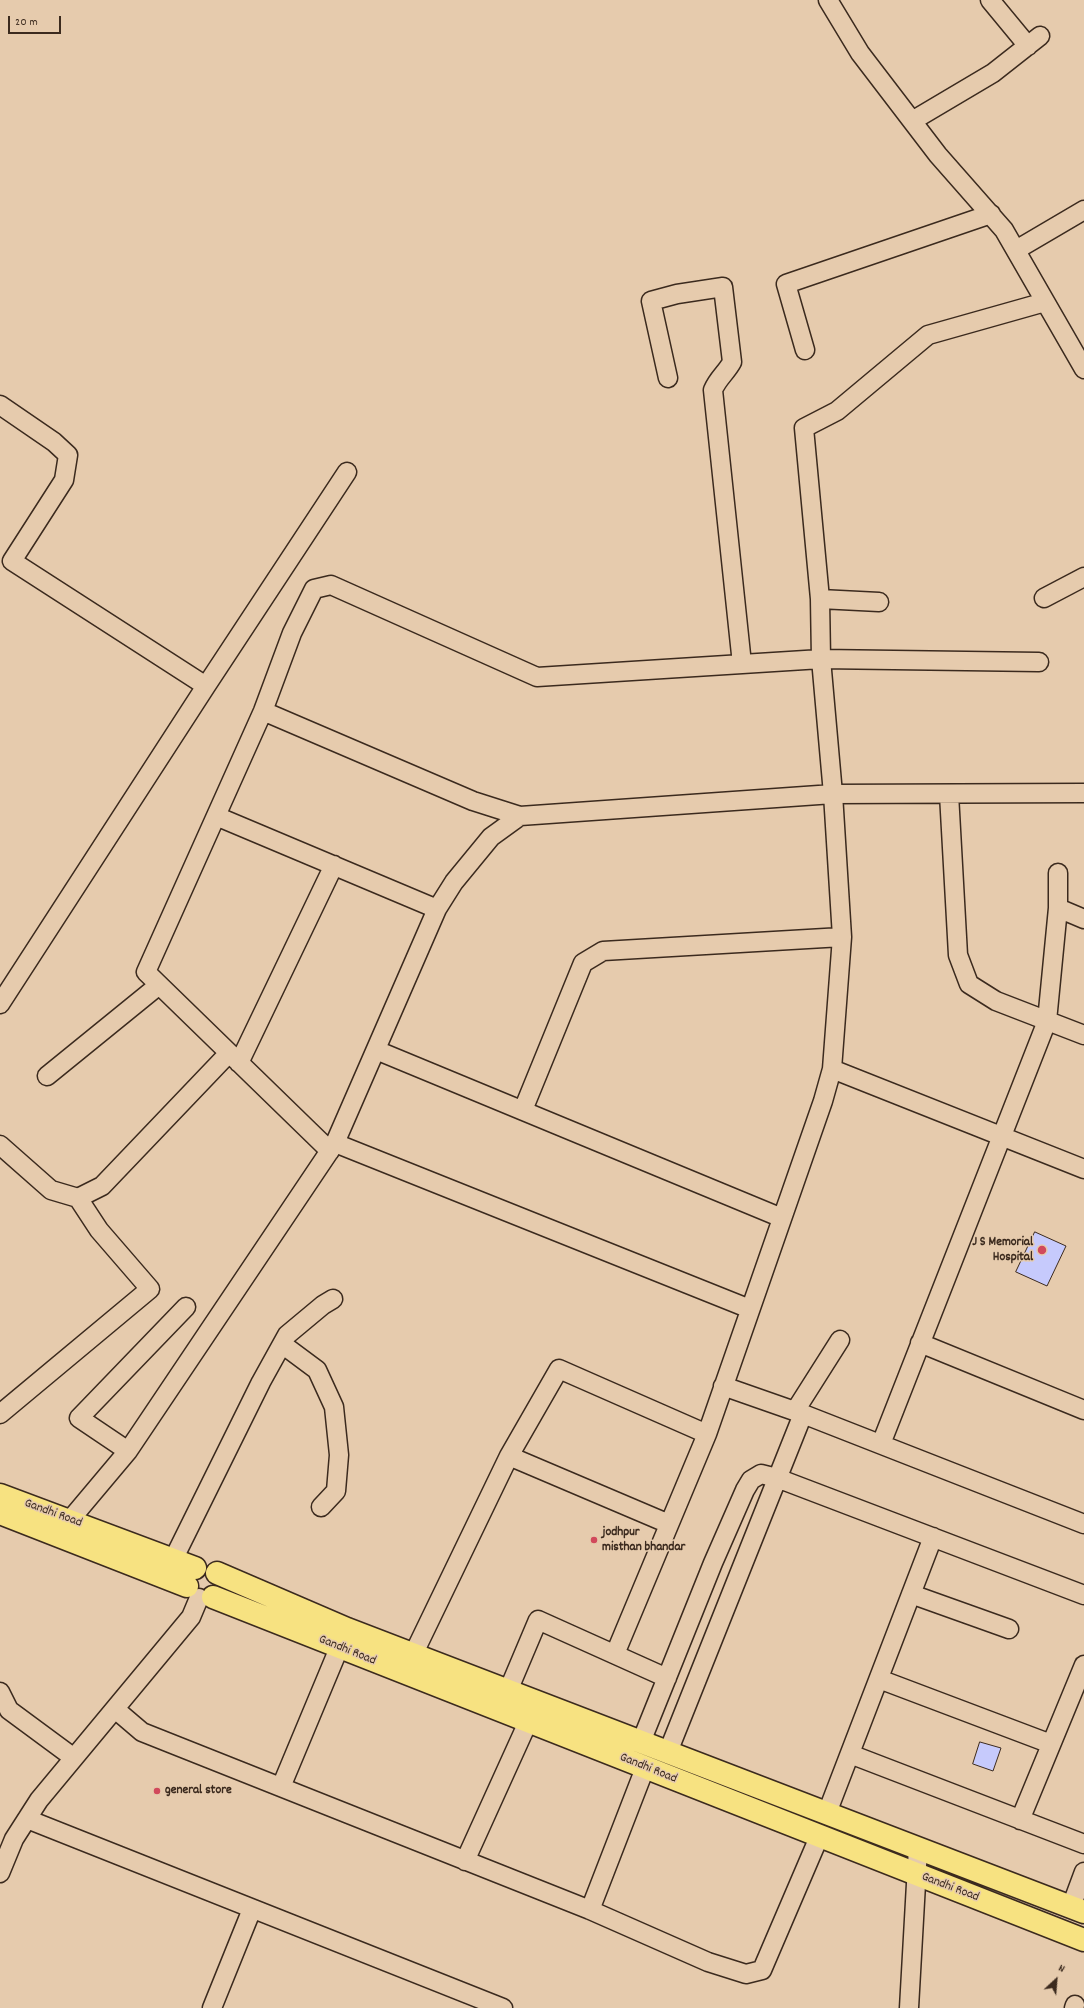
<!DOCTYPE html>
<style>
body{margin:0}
#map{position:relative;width:1084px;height:2008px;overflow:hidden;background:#e6cbad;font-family:Dekko,sans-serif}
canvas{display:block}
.north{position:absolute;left:1036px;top:1960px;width:40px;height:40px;-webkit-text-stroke:3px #e6cbad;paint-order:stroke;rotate:26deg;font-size:11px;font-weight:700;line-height:16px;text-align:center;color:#3b2a1e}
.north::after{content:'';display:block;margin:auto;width:14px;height:18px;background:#3b2a1e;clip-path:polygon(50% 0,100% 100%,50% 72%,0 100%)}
.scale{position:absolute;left:8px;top:16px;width:53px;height:18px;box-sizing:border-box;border:2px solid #3b2a1e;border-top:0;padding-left:5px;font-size:12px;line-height:14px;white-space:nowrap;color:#3b2a1e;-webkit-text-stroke:3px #e6cbad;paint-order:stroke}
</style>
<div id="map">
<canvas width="1084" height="2008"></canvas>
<div class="north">N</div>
<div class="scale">20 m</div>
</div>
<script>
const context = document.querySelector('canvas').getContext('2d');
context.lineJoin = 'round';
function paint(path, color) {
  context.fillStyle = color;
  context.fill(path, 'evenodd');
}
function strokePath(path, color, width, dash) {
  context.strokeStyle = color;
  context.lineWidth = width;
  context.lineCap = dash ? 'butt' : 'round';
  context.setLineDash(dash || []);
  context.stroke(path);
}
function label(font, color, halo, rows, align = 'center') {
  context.font = font + ' Dekko,sans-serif';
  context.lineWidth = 3;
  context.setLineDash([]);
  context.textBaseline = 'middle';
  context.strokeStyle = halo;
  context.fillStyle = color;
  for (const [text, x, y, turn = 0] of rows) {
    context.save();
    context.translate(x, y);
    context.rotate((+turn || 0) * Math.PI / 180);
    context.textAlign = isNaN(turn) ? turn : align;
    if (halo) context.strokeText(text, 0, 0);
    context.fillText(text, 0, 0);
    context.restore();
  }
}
const building = new Path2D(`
 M1035 1232 1066 1246 1047 1286 1016 1272Z
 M980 1742 1001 1748 993 1771 973 1764Z`);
paint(building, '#c6cafc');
strokePath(building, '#3b2a1e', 1);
const minor = new Path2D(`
 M828 0 860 53 938 155 1004 230 1084 369
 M990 0 1028 46
 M912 121 993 73 1040 36
 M1016 250 1084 210
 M805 350 786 284 991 214
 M668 378 651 301 677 294 723 287 732 362C726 373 718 378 713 390L742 664
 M0 405 54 442 68 455 64 480 12 561 206 686
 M1044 598 1084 577
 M820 599 879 602
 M263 711 473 801 520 816 833 794 1084 793
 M949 794 958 955 969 984 996 1001 1084 1035
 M216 816 437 909
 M1058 908 1084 919
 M0 1004 206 686 347 472
 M376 1050 782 1218
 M239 1063 334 865
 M832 1069 1084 1169
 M47 1076 159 985
 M523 1110 583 963 603 951 842 937
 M335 1143 750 1309
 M0 1145 51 1190 78 1198 102 1186 229 1053
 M330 1151 146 972 263 711 292 633 314 589 331 585 537 677 821 659 1039 662
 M920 1343 1084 1410
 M282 1344 317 1370 334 1407 339 1455 336 1491 321 1507
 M723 1386 803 1414 1084 1524
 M795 1411 840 1340
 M0 1414 150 1289 99 1230 78 1198
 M881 1444 1047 1021 1058 908V873
 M128 1451 79 1418 186 1307
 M509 1456 669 1524
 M70 1520 128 1451 335 1143 437 909 454 882 491 837 520 816
 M173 1560 261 1382 287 1335 323 1305 333 1299
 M911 1594 1009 1629
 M615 1654 707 1434 823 1101 832 1069 842 937 833 794 821 659 820 599 804 428 837 411 928 335 1045 302
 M413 1655 509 1456 559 1369 707 1434
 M879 1679 1051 1744
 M508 1691 538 1620 667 1678
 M0 1692 9 1710 74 1758
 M115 1709 142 1732 590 1910 708 1962 746 1974 762 1970 819 1837
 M641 1742 713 1563 745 1490 751 1480 761 1474 777 1478 1084 1595
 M668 1752 803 1414
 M850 1754 1084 1844
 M281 1787 339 1648
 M827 1813 933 1537
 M27 1819 503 2008
 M1020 1820 1084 1665
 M465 1861 528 1722
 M0 1873 14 1839 39 1800 191 1617 199 1598
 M1071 1907 1084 1872
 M590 1910 645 1768
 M212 2008 252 1909
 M909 2008 918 1848
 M1074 2008 1075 2005`);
const major = new Path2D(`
 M0 1495 195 1568
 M0 1513 187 1586
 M217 1573 347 1629 1084 1912
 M213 1597 1084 1940`);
strokePath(minor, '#3b2a1e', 21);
strokePath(major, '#3b2a1e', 25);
strokePath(minor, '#e6cbad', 18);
strokePath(major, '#f7e281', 22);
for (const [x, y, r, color] of [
 [1042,1250,5,"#d1495b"],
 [594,1540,4,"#d1495b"],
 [157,1791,4,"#d1495b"]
]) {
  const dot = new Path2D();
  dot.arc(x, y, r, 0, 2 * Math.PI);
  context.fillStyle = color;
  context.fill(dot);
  strokePath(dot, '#e6cbad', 1.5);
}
label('bold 13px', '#3b2a1e', '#e6cbad', [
 ["J S Memorial",1033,1243,"right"],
 ["Hospital",1033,1258,"right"],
 ["jodhpur",602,1533],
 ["misthan bhandar",602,1548],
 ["general store",165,1791]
], 'left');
label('13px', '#3b2a1e', '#e6cbad', [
 ["Gandhi Road",53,1514,20],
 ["Gandhi Road",347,1651,22],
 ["Gandhi Road",648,1769,22],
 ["Gandhi Road",950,1888,21]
]);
</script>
